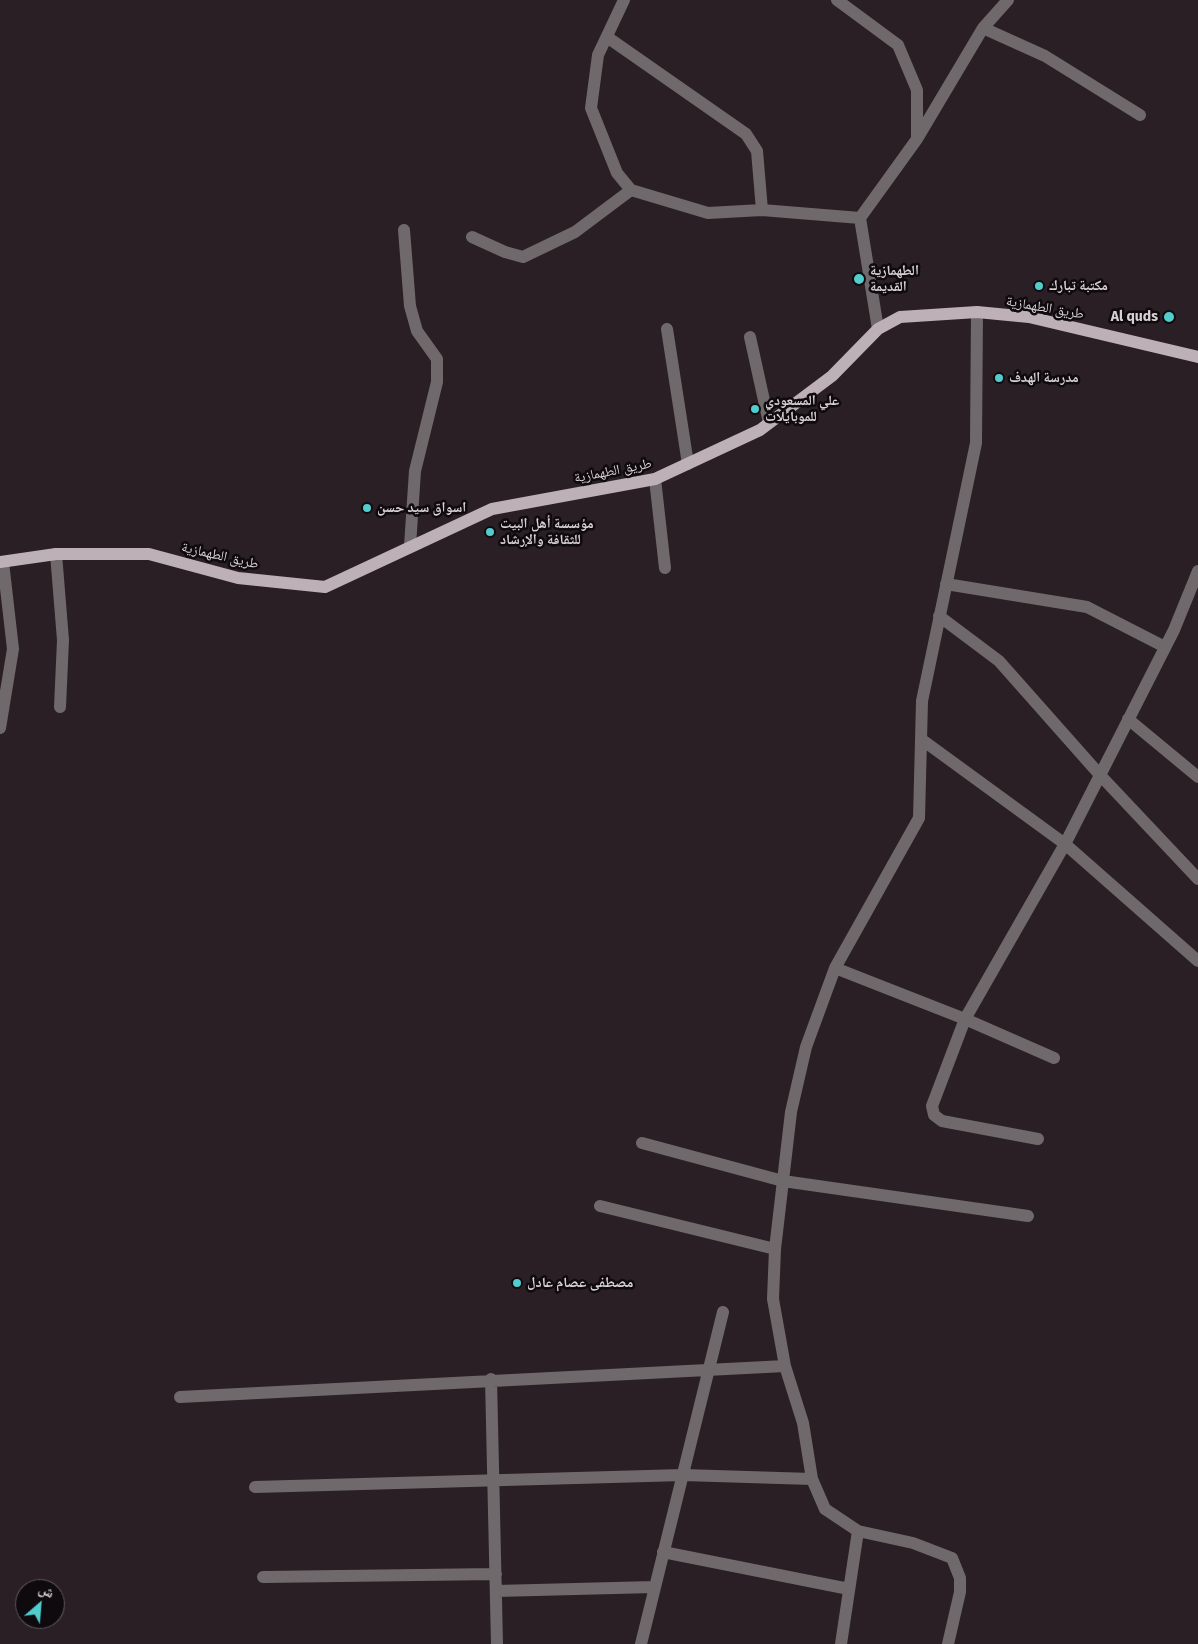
<!DOCTYPE html>
<meta charset="utf-8">
<style>
body{margin:0}
#map{position:relative;width:1198px;height:1644px;overflow:hidden;background:#2a1f25;font-family:"Fira Sans","Noto Naskh Arabic",sans-serif}
canvas{display:block}
.north{position:absolute;left:15px;top:1579px;width:50px;height:50px;box-sizing:border-box;background:#0f0a0d;border:1px solid #5f595d;border-radius:50%;rotate:27deg;font-size:14px;font-weight:700;line-height:20px;text-align:center;color:#d8d0d4}
.north::after{content:'';display:block;margin:auto;width:18px;height:22px;background:#52cdce;clip-path:polygon(50% 0,100% 100%,50% 72%,0 100%)}
</style>
<div id="map">
<canvas width="1198" height="1644"></canvas>
<div class="north">ش</div>
</div>
<script>
const context = document.querySelector('canvas').getContext('2d');
context.lineJoin = 'round';
function strokePath(path, color, width, dash) {
  context.strokeStyle = color;
  context.lineWidth = width;
  context.lineCap = dash ? 'butt' : 'round';
  context.setLineDash(dash || []);
  context.stroke(path);
}
function label(font, color, halo, rows, align = 'center') {
  context.font = font + ' "Fira Sans","Noto Naskh Arabic",sans-serif';
  context.lineWidth = 5;
  context.setLineDash([]);
  context.textBaseline = 'middle';
  context.strokeStyle = halo;
  context.fillStyle = color;
  for (const [text, x, y, turn = 0] of rows) {
    context.save();
    context.translate(x, y);
    context.rotate((+turn || 0) * Math.PI / 180);
    context.textAlign = isNaN(turn) ? turn : align;
    if (halo) context.strokeText(text, 0, 0);
    context.fillText(text, 0, 0);
    context.restore();
  }
}
strokePath(new Path2D(`
 M624 0 598 55 591 108 617 173 631 190 708 213 762 210 860 218
 M837 0 898 45 917 90V138
 M983 28 1045 56 1140 115
 M607 37 746 134 757 151 762 210
 M404 230 410 306 417 331 437 359V382L415 471 410 546
 M472 237 505 252 523 257 575 232 631 190
 M667 329 688 464
 M878 329 860 218 917 139 983 28 1008 0
 M750 337 769 423
 M655 479 665 568
 M56 554 63 640 60 707
 M946 584 1087 607 1165 647
 M939 616 999 661 1100 775 1198 879
 M1128 719 1198 777
 M0 728 13 649 3 562
 M921 739 1065 844 1198 961
 M835 968 965 1019 1054 1058
 M1038 1139 942 1121 934 1115 932 1106 965 1019 1065 844 1174 630 1198 571
 M642 1143 783 1181 1028 1216
 M600 1206 775 1249
 M491 1379 497 1644
 M180 1397 785 1366
 M255 1487 683 1475 812 1479
 M663 1552 849 1589
 M263 1577 496 1574
 M496 1591 654 1587
 M641 1644 723 1312
 M841 1644 858 1531
 M948 1644 960 1592V1578L952 1558 913 1543 858 1531 825 1509 812 1479 803 1423 785 1366 773 1299 775 1249 791 1112 806 1047 835 968 919 818 922 701 976 443 977 312`), '#6f696c', 12);
strokePath(new Path2D(`
 M0 562 56 554H149L238 578 325 587 492 509 655 479 760 430 832 376 878 329 900 317 977 312 1029 317 1198 357`), '#bdb0b6', 12);
for (const [x, y, r, color] of [
 [859,279,6,"#52cdce"],
 [1039,286,5,"#52cdce"],
 [1169,317,6,"#52cdce"],
 [999,378,5,"#52cdce"],
 [755,409,5,"#52cdce"],
 [367,508,5,"#52cdce"],
 [490,532,5,"#52cdce"],
 [517,1283,5,"#52cdce"]
]) {
  const dot = new Path2D();
  dot.arc(x, y, r, 0, 2 * Math.PI);
  context.fillStyle = color;
  context.fill(dot);
  strokePath(dot, '#0f0a0d', 2);
}
label('bold 14px', '#d8d0d4', '#0f0a0d', [
 ["الطهمازية",870,271],
 ["القديمة",870,287],
 ["مكتبة تبارك",1049,286],
 ["Al quds",1158,317,"right"],
 ["مدرسة الهدف",1009,378],
 ["علي المسعودي",765,401],
 ["للموبايلات",765,417],
 ["اسواق سيد حسن",377,508],
 ["مؤسسة أهل البيت",500,524],
 ["للثقافة والإرشاد",500,540],
 ["مصطفى عصام عادل",527,1283]
], 'left');
label('14px', '#d8d0d4', '#0f0a0d', [
 ["طريق الطهمازية",1045,308,10],
 ["طريق الطهمازية",613,471,-11],
 ["طريق الطهمازية",220,556,13]
]);
</script>
